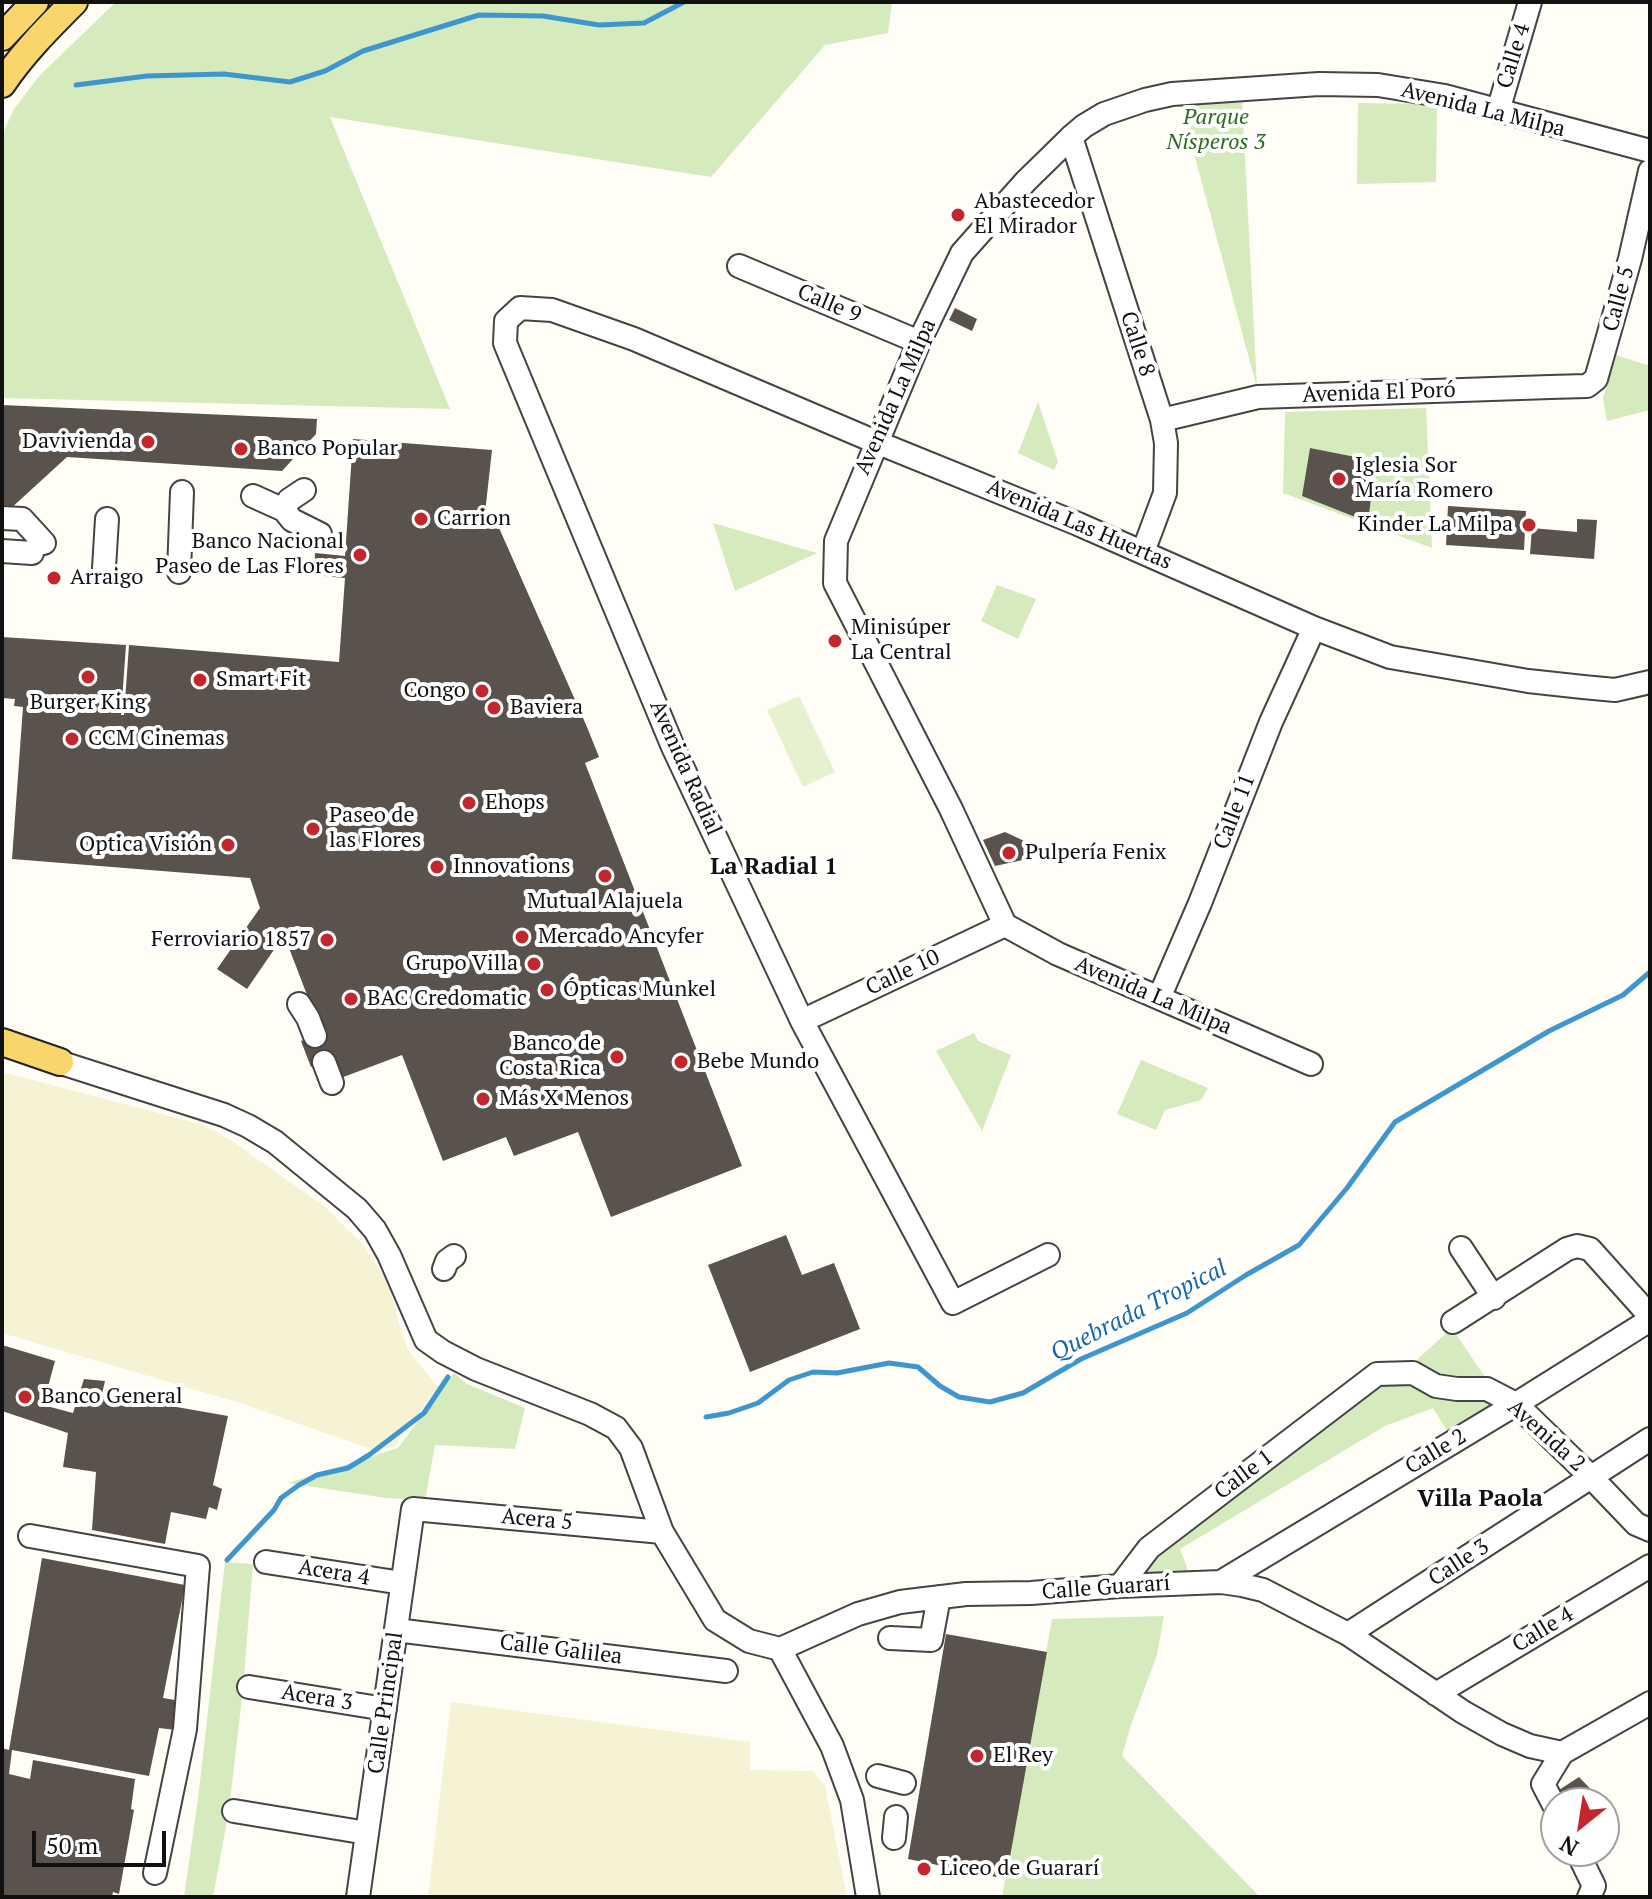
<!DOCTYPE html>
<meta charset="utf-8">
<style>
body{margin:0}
#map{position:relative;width:1652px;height:1899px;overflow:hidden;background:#fffdf5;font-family:"PT Serif",serif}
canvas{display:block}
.frame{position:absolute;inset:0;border:4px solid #111;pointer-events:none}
.north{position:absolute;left:1540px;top:1787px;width:80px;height:80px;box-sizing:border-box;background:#fff;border:2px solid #a0a0a0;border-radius:50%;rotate:210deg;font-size:22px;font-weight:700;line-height:32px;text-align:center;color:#111}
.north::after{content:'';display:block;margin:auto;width:28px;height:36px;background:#c4262e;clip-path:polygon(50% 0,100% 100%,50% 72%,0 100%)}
.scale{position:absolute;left:32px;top:1831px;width:134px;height:36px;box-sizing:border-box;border:4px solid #111;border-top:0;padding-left:10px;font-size:24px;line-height:28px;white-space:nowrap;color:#111;-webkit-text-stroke:6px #fff;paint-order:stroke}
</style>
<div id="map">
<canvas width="1652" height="1899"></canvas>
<div class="frame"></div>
<div class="north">N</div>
<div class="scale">50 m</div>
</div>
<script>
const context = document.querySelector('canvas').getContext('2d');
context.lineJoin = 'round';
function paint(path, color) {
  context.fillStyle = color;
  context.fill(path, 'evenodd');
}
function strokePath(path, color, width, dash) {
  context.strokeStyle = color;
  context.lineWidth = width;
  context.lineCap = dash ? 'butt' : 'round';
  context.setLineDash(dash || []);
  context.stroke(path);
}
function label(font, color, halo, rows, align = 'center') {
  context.font = font + ' "PT Serif",serif';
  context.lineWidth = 8;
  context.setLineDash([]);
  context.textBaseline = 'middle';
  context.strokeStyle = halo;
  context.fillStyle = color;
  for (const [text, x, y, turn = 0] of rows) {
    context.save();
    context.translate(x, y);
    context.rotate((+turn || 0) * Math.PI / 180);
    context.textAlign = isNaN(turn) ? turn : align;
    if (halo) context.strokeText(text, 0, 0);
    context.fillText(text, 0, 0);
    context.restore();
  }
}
paint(new Path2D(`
 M2 1072 204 1125 232 1141 325 1207 363 1245 389 1284 398 1320 408 1350 438 1387 394 1447 374 1450 237 1402 2 1333Z
 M451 1702 750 1742V1770L813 1771 825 1786 847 1897H428Z`), '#f6f3d4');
paint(new Path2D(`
 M116 2H892L888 33 825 45 711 177 330 117 450 409 2 398V135L14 109 40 75Z
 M1242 100 1257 388 1181 105Z
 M1358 103 1437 104 1436 182 1357 184Z
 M1616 355 1650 366V410L1607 421 1603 398Z
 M1038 402 1058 462 1054 470 1018 453Z
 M1426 408 1432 548 1283 493 1285 412ZM1310 448 1376 461 1368 521 1302 496Z
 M713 523 817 553 735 591Z
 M997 585 1036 599 1018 639 981 621Z
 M974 1033 978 1041 1011 1055 982 1131 936 1051Z
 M1141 1060 1208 1088 1201 1100 1165 1110 1156 1130 1117 1114Z
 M1452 1328 1489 1383 1458 1385 1411 1365Z
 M454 1373 467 1384 525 1408 515 1449 435 1445 425 1500 386 1498 288 1483 398 1448Z
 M1411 1380 1483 1395 1499 1405 1449 1434 1433 1408 1385 1426 1180 1549 1189 1573 1136 1578 1152 1551 1378 1382Z
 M225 1562 253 1564 243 1689 229 1810 213 1897H184L198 1799Z
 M1164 1616 1157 1655 1131 1725 1122 1756 1260 1897H1002L1052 1619Z`), '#d5ebbd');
paint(new Path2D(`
 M799 696 835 772 803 787 767 710Z`), '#e6f2cf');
strokePath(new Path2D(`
 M76 85 147 76 224 74 290 82 325 71 363 51 479 15 543 16 599 25 644 23 684 2
 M706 1417 729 1413 758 1403 789 1380 813 1372 837 1373 889 1363 918 1367 940 1386 959 1397 990 1402 1023 1393 1081 1359 1187 1313 1246 1275 1299 1245 1347 1188 1395 1122 1549 1031 1623 995 1650 972
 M227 1560 274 1510 281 1498 299 1485 317 1475 348 1468 369 1455 424 1413 448 1377`), '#3f96cf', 5);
paint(new Path2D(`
 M955 308 977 319 972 331 949 320Z
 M2 405 317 419 316 434 282 471 67 457 9 510H2Z
 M353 439 492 450 485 513 492 512 587 727 599 757 585 763 742 1166 611 1217 578 1132 514 1156 506 1137 443 1161 402 1055 338 1079 330 1060 311 1067 301 1041 322 1034 284 935 247 989 217 969 260 908 250 878 12 859 23 707 14 706 15 699 2 698V637L126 645 121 715H124L129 645 339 662 345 578 314 575 315 553 345 556Z
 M1310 448 1376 461 1368 522 1302 496Z
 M1448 506 1526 511 1524 550 1446 545Z
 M1577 519 1597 520 1594 559 1530 554 1532 528 1577 532Z
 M1005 832 1035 846 1023 860 995 866 983 840Z
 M786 1235 802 1275 834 1263 860 1329 750 1372 708 1265Z
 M2 1345 55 1361 43 1405 73 1413 84 1379 105 1381 102 1394 228 1416 213 1485 222 1489 217 1510 209 1507 206 1519 171 1512 165 1544 92 1530 96 1472 63 1467 68 1433 2 1411Z
 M42 1558 185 1585 163 1698 181 1701 176 1730 159 1728 149 1776 12 1750 9 1774 30 1779 33 1760 135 1779 131 1809 134 1810 119 1894 113 1892 112 1897H2V1748L9 1750Z
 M946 1634 1047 1652 1006 1879 908 1859Z
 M1579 1777 1604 1803H1567L1559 1790Z`), '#5a524d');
const minor = new Path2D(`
 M1498 111 1530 2
 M1071 137 1162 420 1166 443 1165 493 1143 552
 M739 266 919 342
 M1162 420 1258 397 1550 387 1587 386 1596 379 1630 259 1650 171
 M304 490 289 500 284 510 292 520 320 534
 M253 496 284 510
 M2 518 22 519 44 543
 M2 551 32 553
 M104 568 107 519
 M179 572 182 492
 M1159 998 1200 903 1271 722 1314 628
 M299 1004 308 1018 315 1036
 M802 1021 1005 925
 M46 1058 224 1115 248 1126 275 1142 357 1209 375 1230 389 1255 426 1340 443 1352 476 1369 590 1414 616 1428 631 1448 662 1532 715 1620 749 1641 780 1649
 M324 1062 332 1083
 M1311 1064 1058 954 1005 925 951 809 835 583 836 541 919 342 962 253 1026 181 1071 137 1084 126 1104 114 1145 100 1172 94 1319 84 1378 85 1445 96 1650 151
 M1461 1248 1494 1298
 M1048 1255 953 1303 802 1021 673 747 505 343 506 321 520 308 552 310 634 339 876 442 1078 524 1314 628 1390 657 1528 681 1583 687 1615 690 1650 682
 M444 1269 447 1261 454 1256
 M1453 1322 1567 1249 1577 1246 1590 1249 1650 1316
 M30 1536 198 1566 185 1729 155 1873
 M266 1562 402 1583
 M1221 1582 1516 1404 1650 1320
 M1120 1586 1149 1548 1377 1374 1413 1373 1436 1386 1457 1389H1487L1516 1404 1591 1477 1636 1524 1650 1530
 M396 1630 726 1671
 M1348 1634 1650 1439
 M890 1638 931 1640 939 1597
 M780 1649 858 1614 900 1602 966 1594 1031 1593 1120 1586 1221 1582 1242 1585 1263 1590 1348 1634 1463 1712 1502 1734 1530 1746 1562 1753 1650 1703
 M780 1649 832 1746 852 1800 868 1897
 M249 1687 385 1709
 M1436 1694 1650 1566
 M878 1776 904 1783
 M1556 1809 1543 1784 1562 1753
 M234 1811 367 1833
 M894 1838 896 1817
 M1577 1851 1594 1886 1589 1897
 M358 1897 413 1509 662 1532`);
const major = new Path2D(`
 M2 37 35 2
 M2 84C23 53 48 28 74 2
 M2 1042 60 1062`);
strokePath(minor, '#444', 26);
strokePath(major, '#222', 30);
strokePath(minor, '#fff', 22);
strokePath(major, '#f9d66b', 26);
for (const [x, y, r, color] of [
 [958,215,8,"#c4262e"],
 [148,442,8,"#c4262e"],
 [241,449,8,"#c4262e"],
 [1339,479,8,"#c4262e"],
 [421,519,8,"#c4262e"],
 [1529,525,8,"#c4262e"],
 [360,555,8,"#c4262e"],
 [54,578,8,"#c4262e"],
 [835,641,8,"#c4262e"],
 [88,677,8,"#c4262e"],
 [200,680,8,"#c4262e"],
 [482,691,8,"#c4262e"],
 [494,708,8,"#c4262e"],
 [72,739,8,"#c4262e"],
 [469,803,8,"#c4262e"],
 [313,829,8,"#c4262e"],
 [228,845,8,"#c4262e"],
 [1009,853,8,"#c4262e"],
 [437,867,8,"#c4262e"],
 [605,876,8,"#c4262e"],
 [522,937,8,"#c4262e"],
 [327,940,8,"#c4262e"],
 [534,964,8,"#c4262e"],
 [547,990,8,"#c4262e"],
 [351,999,8,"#c4262e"],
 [617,1057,8,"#c4262e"],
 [681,1062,8,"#c4262e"],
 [483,1099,8,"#c4262e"],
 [25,1397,8,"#c4262e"],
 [977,1756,8,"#c4262e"],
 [924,1869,8,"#c4262e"]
]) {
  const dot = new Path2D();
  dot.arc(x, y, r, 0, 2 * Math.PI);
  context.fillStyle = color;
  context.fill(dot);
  strokePath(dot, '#fff', 3);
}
label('22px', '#111', '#fff', [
 ["Calle 4",1514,56,-73],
 ["Avenida La Milpa",1483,110,14],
 ["Calle 5",1619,299,-75],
 ["Calle 9",829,304,23],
 ["Calle 8",1137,344,72],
 ["Avenida El Poró",1379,393,-2],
 ["Avenida La Milpa",896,397,-66],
 ["Avenida Las Huertas",1079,525,23],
 ["Avenida Radial",685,768,66],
 ["Calle 11",1235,812,-69],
 ["Calle 10",903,973,-25],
 ["Avenida La Milpa",1153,996,23],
 ["Avenida 2",1546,1436,42],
 ["Calle 2",1436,1452,-31],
 ["Calle 1",1244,1475,-37],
 ["Acera 5",537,1520,5],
 ["Calle 3",1459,1563,-33],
 ["Acera 4",334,1573,9],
 ["Calle Guararí",1106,1588,-4],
 ["Calle 4",1543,1630,-31],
 ["Calle Galilea",561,1650,7],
 ["Acera 3",317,1698,9],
 ["Calle Principal",386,1703,-82]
]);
label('italic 22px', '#2f6b1f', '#fff', [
 ["Parque",1216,118],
 ["Nísperos 3",1216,143]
]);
label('22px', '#111', '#fff', [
 ["Abastecedor",974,202],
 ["El Mirador",974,227],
 ["Davivienda",132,442,"right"],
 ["Banco Popular",257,449],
 ["Iglesia Sor",1355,466],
 ["María Romero",1355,491],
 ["Carrion",437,519],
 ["Kinder La Milpa",1513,525,"right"],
 ["Banco Nacional",344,542,"right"],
 ["Paseo de Las Flores",344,567,"right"],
 ["Arraigo",70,578],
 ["Minisúper",851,628],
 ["La Central",851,653],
 ["Smart Fit",216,680],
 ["Congo",466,691,"right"],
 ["Burger King",88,703,"center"],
 ["Baviera",510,708],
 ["CCM Cinemas",88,739],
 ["Ehops",485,803],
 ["Paseo de",329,816],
 ["las Flores",329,841],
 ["Optica Visión",212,845,"right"],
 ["Pulpería Fenix",1025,853],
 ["Innovations",453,867],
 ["Mutual Alajuela",605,902,"center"],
 ["Mercado Ancyfer",538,937],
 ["Ferroviario 1857",311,940,"right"],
 ["Grupo Villa",518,964,"right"],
 ["Ópticas Munkel",563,990],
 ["BAC Credomatic",367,999],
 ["Banco de",601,1044,"right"],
 ["Costa Rica",601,1069,"right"],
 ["Bebe Mundo",697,1062],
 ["Más X Menos",499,1099],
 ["Banco General",41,1397],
 ["El Rey",993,1756],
 ["Liceo de Guararí",940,1869]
], 'left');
label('bold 24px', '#111', '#fff', [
 ["La Radial 1",774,867],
 ["Villa Paola",1480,1499]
]);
label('italic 24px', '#1768a6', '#fff', [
 ["Quebrada Tropical",1139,1311,-27]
]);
</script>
